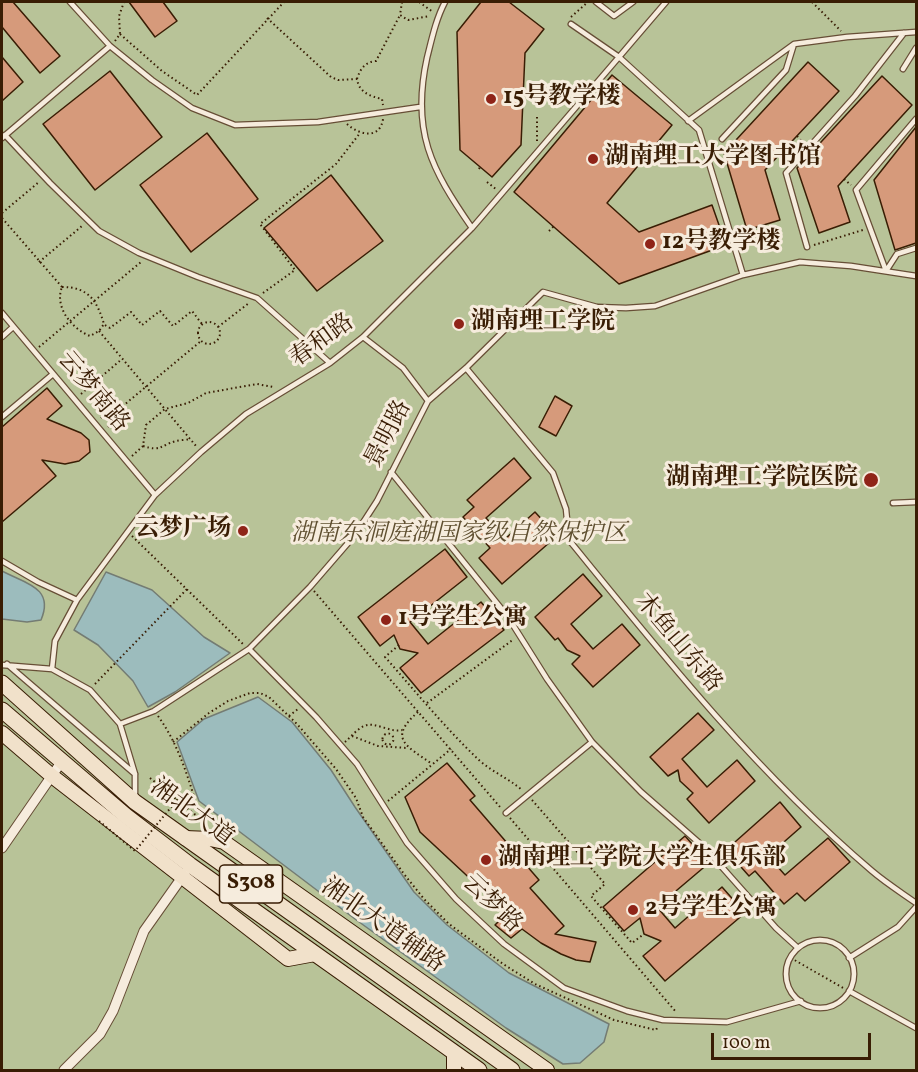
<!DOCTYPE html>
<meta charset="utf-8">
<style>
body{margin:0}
#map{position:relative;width:918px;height:1072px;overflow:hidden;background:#f1e1ca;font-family:Vollkorn,serif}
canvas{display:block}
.frame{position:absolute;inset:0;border:3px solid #391d04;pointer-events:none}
.scale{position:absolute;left:711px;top:1033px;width:160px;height:27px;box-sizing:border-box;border:3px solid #391d04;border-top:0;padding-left:8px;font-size:18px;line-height:21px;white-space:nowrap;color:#391d04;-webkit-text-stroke:4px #f6ecdd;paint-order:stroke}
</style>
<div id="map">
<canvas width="918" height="1072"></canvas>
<div class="frame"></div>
<div class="scale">100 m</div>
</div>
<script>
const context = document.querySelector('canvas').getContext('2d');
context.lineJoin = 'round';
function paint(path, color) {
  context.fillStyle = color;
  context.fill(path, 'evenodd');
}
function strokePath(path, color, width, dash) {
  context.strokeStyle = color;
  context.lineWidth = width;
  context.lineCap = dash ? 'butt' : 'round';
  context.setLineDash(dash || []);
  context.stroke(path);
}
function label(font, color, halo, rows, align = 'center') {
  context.font = font + ' Vollkorn,"Noto Serif SC",serif';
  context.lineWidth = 6;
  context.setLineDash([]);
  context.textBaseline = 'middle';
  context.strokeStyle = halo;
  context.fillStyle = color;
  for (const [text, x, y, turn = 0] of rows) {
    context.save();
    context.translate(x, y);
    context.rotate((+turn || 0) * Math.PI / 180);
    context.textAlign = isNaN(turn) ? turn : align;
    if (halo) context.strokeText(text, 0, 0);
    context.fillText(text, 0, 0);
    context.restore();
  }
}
paint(new Path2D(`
 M2 2H916V1070H2Z`), '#b8c398');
const water = new Path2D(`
 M2 571C24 583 55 587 41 620L27 622 2 619Z
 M106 572 152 590 204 637 230 653 175 692 148 707 133 681 98 645 74 630Z
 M258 697 292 722 331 770 355 807 414 892 447 925 509 973 609 1024 604 1042 580 1063 563 1064 506 1028 355 919 199 801 177 742 204 719Z`);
paint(water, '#9cbcbd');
strokePath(water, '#747c73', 1.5);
const building = new Path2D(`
 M2 2H13L60 56 40 73 2 27Z
 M129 2H163L177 21 155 37Z
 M481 2H509L544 29 525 53 521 145 492 177 460 150 457 32Z
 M2 57 23 82 2 101Z
 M808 62 839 91 765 170 780 220 747 230 724 153Z
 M110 71 162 137 95 190 43 124Z
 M612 75 672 125 607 203 639 232 712 205 726 245 619 284 514 192Z
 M882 76 912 105 838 186 850 222 819 233 797 168Z
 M916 127V243L895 250 874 180Z
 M207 133 258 199 191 252 140 185Z
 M331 175 383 241 317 291 264 228Z
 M47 388 62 406 47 419 81 433 89 440 90 452 79 461 65 464 42 460 56 476 2 522V427Z
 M555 396 572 406 556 436 539 427Z
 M514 458 531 478 486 518 505 539 535 512 557 536 502 584 479 558 490 548 463 517 474 507 467 500Z
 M445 549 467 577 410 622 428 644 481 602 504 630 421 693 400 668 418 653 400 649 394 635 380 646 358 617Z
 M583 574 602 596 571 624 593 649 622 624 640 645 593 687 572 664 580 656 567 650 558 638 555 640 535 617Z
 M698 713 714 730 682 759 707 787 737 760 755 781 709 823 687 799 693 793 680 781 678 770 668 776 650 757Z
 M447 763 475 796 470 800 539 880 530 888 564 926 555 934 596 942 590 962 576 960 561 954 541 943 522 929 511 938 495 925 507 913 420 832 405 797Z
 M780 802 801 827 768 856 785 875 828 838 850 862 805 901 797 893 784 904 755 871 749 876 726 850Z
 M685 836 709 863 657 907 675 928 722 887 745 913 665 981 643 956 661 941 644 934 640 918 624 931 603 907Z`);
paint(building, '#d69a7b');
strokePath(building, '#391d04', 1.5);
const service = new Path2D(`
 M70 2 110 46 152 80 192 108 235 125 318 122 420 107
 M596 2 614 16 633 2
 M666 2 619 57 699 130 743 275
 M903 69 916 48
 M688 121 794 44 847 37 916 32
 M5 135 50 183 99 231 139 253 198 277 257 298 330 363
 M2 138 110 46
 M722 139 786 70 794 44
 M472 228 619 57 571 24
 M807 247 786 173 855 96 904 33
 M886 271 856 190 916 119
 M886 271 897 254 916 248
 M2 313 155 495
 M2 337 13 327
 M363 337 403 368 428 401
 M466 368 553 473 566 509 569 540C663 656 758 774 872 871 886 883 902 893 916 903
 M2 417 53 374
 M391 472 508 617 547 679 592 742 641 792 705 848 776 928 798 948
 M893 503 916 502
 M2 561 38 582 77 600
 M249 649 316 717 357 764 407 843 456 899 504 944 564 988 627 1011 663 1020 727 1022 801 1001
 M7 664 135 774
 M2 665 52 669 90 690 120 724 135 774V796
 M52 669 55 641 77 600 155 495 201 452 246 414 330 363 363 337 472 228C431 169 411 131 427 58 432 38 436 19 445 2
 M120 724 154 711 249 649 310 587 355 535 377 501 428 401 466 368 543 292 597 307 626 308 655 306 743 275 800 262 851 266 916 276
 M506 813 592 742
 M786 974a34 34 0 1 1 68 0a34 34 0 1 1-68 0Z
 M849 958 898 927 916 907
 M849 991 916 1028`);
const minor = new Path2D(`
 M2 848 62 761
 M64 1070 100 1034 113 1011 144 931 185 873`);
const primary = new Path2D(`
 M2 733 52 776 288 959 315 954
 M185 838 210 839 224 842 547 1070
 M454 1070V1053`);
const trunk = new Path2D(`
 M2 683 135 802 512 1070
 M2 710 126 816 190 865 479 1070`);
strokePath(service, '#674e36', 7);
strokePath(minor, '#674e36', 11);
strokePath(primary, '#391d04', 16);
strokePath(trunk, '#391d04', 17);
strokePath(new Path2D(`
 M402 2 400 15 408 20 430 16
 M419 2 433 12
 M812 2 841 31
 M571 17 588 2
 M267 18 331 77 338 80 357 79C359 92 369 96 382 99L383 105
 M120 34 162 71 197 95 284 2
 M115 41 120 34 119 16 124 2
 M357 79C360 69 365 62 376 61L400 15
 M347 124C359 135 380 140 383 119
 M797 136 803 143
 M537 141V114
 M479 169 480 167
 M844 179 851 185
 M487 182 497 190
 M2 213 39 182
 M2 218 62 287
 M549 231 554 226
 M814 245 863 230
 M39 262 82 226
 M62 287C89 287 97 301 104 324L99 331 90 336C72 329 54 307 62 287Z
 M263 293 295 270 260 224 336 164 360 133
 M198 333a11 11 0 1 1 22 0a11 11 0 1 1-22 0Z
 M105 325 110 328 131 312 142 325 160 311 173 326 192 311 202 324
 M218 327 249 303
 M99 331 196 446
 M39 347 141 262
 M81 394 122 359
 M101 418 112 408 118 410 201 341
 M108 427 117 420 118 410
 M143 446C161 452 161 445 176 441 180 440 186 440 190 439
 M132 456 143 446 146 425 165 409 188 403 206 393 257 384 273 387
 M132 536 244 645
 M314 591 500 807
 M399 645 385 657C416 692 446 729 480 761 494 773 508 778 522 790
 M95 684 187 589
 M427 703 514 639
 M418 712C387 739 407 746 432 764
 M158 716C179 745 189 780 199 813
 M289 716 298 709
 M382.5 739a5.5 5.5 0 1 1 11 0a5.5 5.5 0 1 1-11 0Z
 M352 736 378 746 407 748
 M173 742 209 713 228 701 250 693H260L269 697 297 724 336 769 356 798 363 817 404 874 424 899 449 924 503 964 535 984 614 1020 656 1030 658 1026
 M345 742C351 737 357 729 364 726 375 721 390 733 402 730
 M150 778 177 800
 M532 800 605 884 591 896 632 943 644 934
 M388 801 451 749
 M510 818 676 1012
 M791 958 843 988`), '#391d04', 2, [1.5, 3]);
strokePath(service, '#f6ecdd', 4.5);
strokePath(minor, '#f6ecdd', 9);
strokePath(primary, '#f1e1ca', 14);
strokePath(trunk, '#f1e1ca', 15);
strokePath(new Path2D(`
 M99 821 135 851 177 800 208 825`), '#391d04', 2, [1.5, 3]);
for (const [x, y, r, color] of [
 [491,99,6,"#8f2418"],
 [593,159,6,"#8f2418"],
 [650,244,6,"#8f2418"],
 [459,324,6,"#8f2418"],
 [871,480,8,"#8f2418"],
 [243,531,6,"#8f2418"],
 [386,620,6,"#8f2418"],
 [486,860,6,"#8f2418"],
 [633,910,6,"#8f2418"]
]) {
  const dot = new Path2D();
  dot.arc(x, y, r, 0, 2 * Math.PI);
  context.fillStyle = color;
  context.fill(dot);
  strokePath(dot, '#f6ecdd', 2);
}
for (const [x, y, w] of [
 [251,884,63]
]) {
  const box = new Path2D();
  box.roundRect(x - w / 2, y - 19, w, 38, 4.5);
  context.fillStyle = '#f6ecdd';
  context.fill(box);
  strokePath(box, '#391d04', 1.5);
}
label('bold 22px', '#391d04', null, [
 ["S308",251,884]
]);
label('bold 24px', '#391d04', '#f6ecdd', [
 ["15号教学楼",503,99],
 ["湖南理工大学图书馆",605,159],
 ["12号教学楼",662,244],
 ["湖南理工学院",471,324],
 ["湖南理工学院医院",858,480,"right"],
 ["云梦广场",231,531,"right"],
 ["1号学生公寓",398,620],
 ["湖南理工学院大学生俱乐部",498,860],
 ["2号学生公寓",645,910]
], 'left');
label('24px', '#391d04', '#f6ecdd', [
 ["春和路",323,342,-36],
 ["云梦南路",92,393,50],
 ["景明路",390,435,-63],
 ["木鱼山东路",677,644,50],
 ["湘北大道",191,814,36],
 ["云梦路",491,905,44],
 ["湘北大道辅路",382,927,35]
]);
label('italic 24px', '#5f4f30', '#f6ecdd', [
 ["湖南东洞庭湖国家级自然保护区",459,536]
]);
</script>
